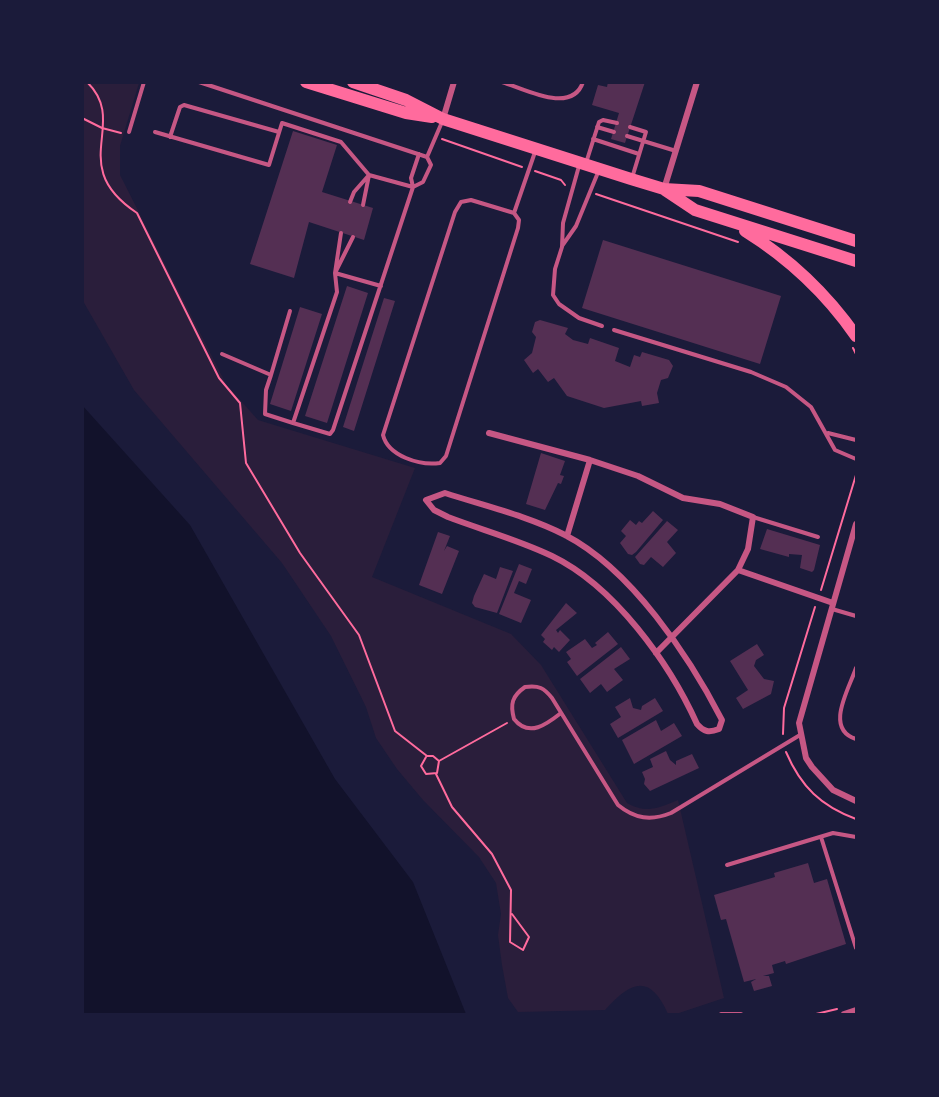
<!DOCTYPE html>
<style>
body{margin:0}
#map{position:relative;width:939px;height:1097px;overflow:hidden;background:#1b1b3a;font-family:Signika,sans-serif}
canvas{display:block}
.frame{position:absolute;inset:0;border:84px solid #1b1b3a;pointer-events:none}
</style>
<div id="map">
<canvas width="939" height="1097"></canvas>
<div class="frame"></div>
</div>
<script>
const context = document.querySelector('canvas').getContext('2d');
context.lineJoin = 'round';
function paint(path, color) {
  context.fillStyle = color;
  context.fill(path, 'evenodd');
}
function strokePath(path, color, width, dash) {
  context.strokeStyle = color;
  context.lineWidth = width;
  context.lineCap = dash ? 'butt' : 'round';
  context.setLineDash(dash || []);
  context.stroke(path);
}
paint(new Path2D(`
 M82 83H139L120 146V175L226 384 258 420 415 468 372 577 511 634 541 665 627 803C646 814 659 808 678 800L724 998 676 1014H668C650 973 631 981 605 1010L518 1012 508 998 502 965 498 935 501 914 496 883 479 857 423 800 397 769 376 738 366 707 331 636 282 563 134 390 83 301Z`), '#2a1e3b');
paint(new Path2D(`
 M82 405 190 525 335 779 413 882 466 1014H83Z`), '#12122b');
paint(new Path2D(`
 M608 82H645L625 143 611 139 619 113 592 105 598 85 607 87Z
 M293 131 337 145 322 192 373 208 364 240 309 222 294 278 250 264Z
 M603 240 781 296 760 364 582 308Z
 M347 286 368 293 327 423 305 416Z
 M384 298 395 301 354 431 343 427Z
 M300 307 322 314 291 411 270 404Z
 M540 320 568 328 565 334 573 340 588 344 590 338 619 348 615 361 630 367 634 355 640 357 642 352 669 360 673 366 668 378 661 380 657 393 659 403 642 406 641 401 604 408 567 396 554 378 548 382 538 369 533 373 524 360 532 353 536 337 532 332 535 322Z
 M541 453 565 461 560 475 564 476 561 484 558 483 545 510 526 504Z
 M653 511 663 520 636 552 632 555 628 554 620 543 626 536 621 531 630 520 636 525 639 521 642 523Z
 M667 521 678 530 667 542 676 553 663 567 651 557 644 565 640 564 635 557Z
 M767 529 820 545 814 570 812 572 800 568 802 555 789 554V557L760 549Z
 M438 532 450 536 444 551 447 546 459 551 442 594 419 585Z
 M519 564 532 569 526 584 519 581 514 593 531 600 521 623 499 614Z
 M500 567 513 571 497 613 475 607 472 603 474 596 484 574 496 579Z
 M566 603 577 613 556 630 558 633 560 630 570 640 559 652 554 647 552 650 543 642 545 639 541 635Z
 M608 632 618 644 577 676 567 662 571 659 566 652 585 639 592 648 597 645 595 643Z
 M757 644 764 655 756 660 754 666 764 679 774 681 771 694 743 709 736 698 748 690 730 661Z
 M621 647 630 659 614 669 623 680 607 692 601 684 590 693 580 679Z
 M630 698 633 708 641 710 642 706 655 698 663 711 618 738 610 724 621 717 615 707Z
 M656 720 661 731 674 723 682 736 634 764 622 740Z
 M666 751 670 760 676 765V761L692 754 699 768 650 791 644 784 645 779 642 772 653 767 650 759Z
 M808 863 814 883 827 879 846 944 786 964 785 961 772 965 774 973 763 976H769L772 986 754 991 751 982 756 979 744 982 726 919 721 920 714 895 775 877 774 873Z`), '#542f53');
strokePath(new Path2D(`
 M87 82C130 124 65 165 137 213L219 378 240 403 246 463 300 553 359 635 395 731 427 756H433L439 761
 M82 118 102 128 121 133
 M442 139 522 167
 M535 171 561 180 565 185
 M596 194 738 242
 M853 348 856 354
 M821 590 856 475
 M783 734 784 708 815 607
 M786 752C801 787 821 806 856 819
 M426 757 421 766 426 774 437 773 439 761
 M439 761 507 723
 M436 774 452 807 492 854 511 890 510 942 523 950 529 937 512 914
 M816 1014 837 1009`), '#ff6b9d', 2);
strokePath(new Path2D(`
 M199 82 427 157 442 122
 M502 82C525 89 572 115 583 82
 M597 127 614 132
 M630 127 646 132 632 178
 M129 132 144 82
 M155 132 269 165 282 123 341 142 369 175 413 187 333 430 330 434 293 423
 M627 136 676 151
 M170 137 180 107 184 105 279 132
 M593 139 639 154
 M419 154 411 178 413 187 423 182 431 165 427 157
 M586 163 599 122 603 120 617 123
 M579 166 563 223 562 247 555 269 553 295 559 304 579 318 602 326
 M350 202 354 192 369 175 363 205
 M514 213 519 220 518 228 446 456 440 463C420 466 388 456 383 435L455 212 461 202 471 200 514 213 535 152
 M341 233 335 273 353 237
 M562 246 576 226 599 170
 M614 330 751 372 786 387 811 407 835 450 856 459
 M222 354 271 375 266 390 265 414 293 423 337 292 335 273 381 286
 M271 375 290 311
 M828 433 856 440
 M753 517 818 537
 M832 609 856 616
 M856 668C849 689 824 729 856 739
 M561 713C547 724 529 738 514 719 510 704 512 696 525 687 539 685 544 688 552 698L618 805C635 819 651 821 671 813L800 735
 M821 837 856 948
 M727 865 833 833 856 837
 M721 1014H741`), '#c65784', 4);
strokePath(new Path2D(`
 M443 119 454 82
 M664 189 697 82
 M489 433 590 460 638 476 683 498 720 504 753 517 748 549 738 570 656 653
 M445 493C485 506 528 516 565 535 631 569 689 656 722 720L719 729C709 733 704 732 697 724 669 662 614 586 552 556 519 540 482 530 448 517L434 510 426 500Z
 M856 524 799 723 806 758 812 767 833 790 856 801
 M567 536 590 460
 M738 570 833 603
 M844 1014 856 1010`), '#c65784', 6);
strokePath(new Path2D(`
 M306 82 406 113 432 117
 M353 82 406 100 443 119 631 179 664 189 699 191 856 241
 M665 190 695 210 856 261
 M745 231C790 259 826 293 856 336`), '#ff6b9d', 12);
</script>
